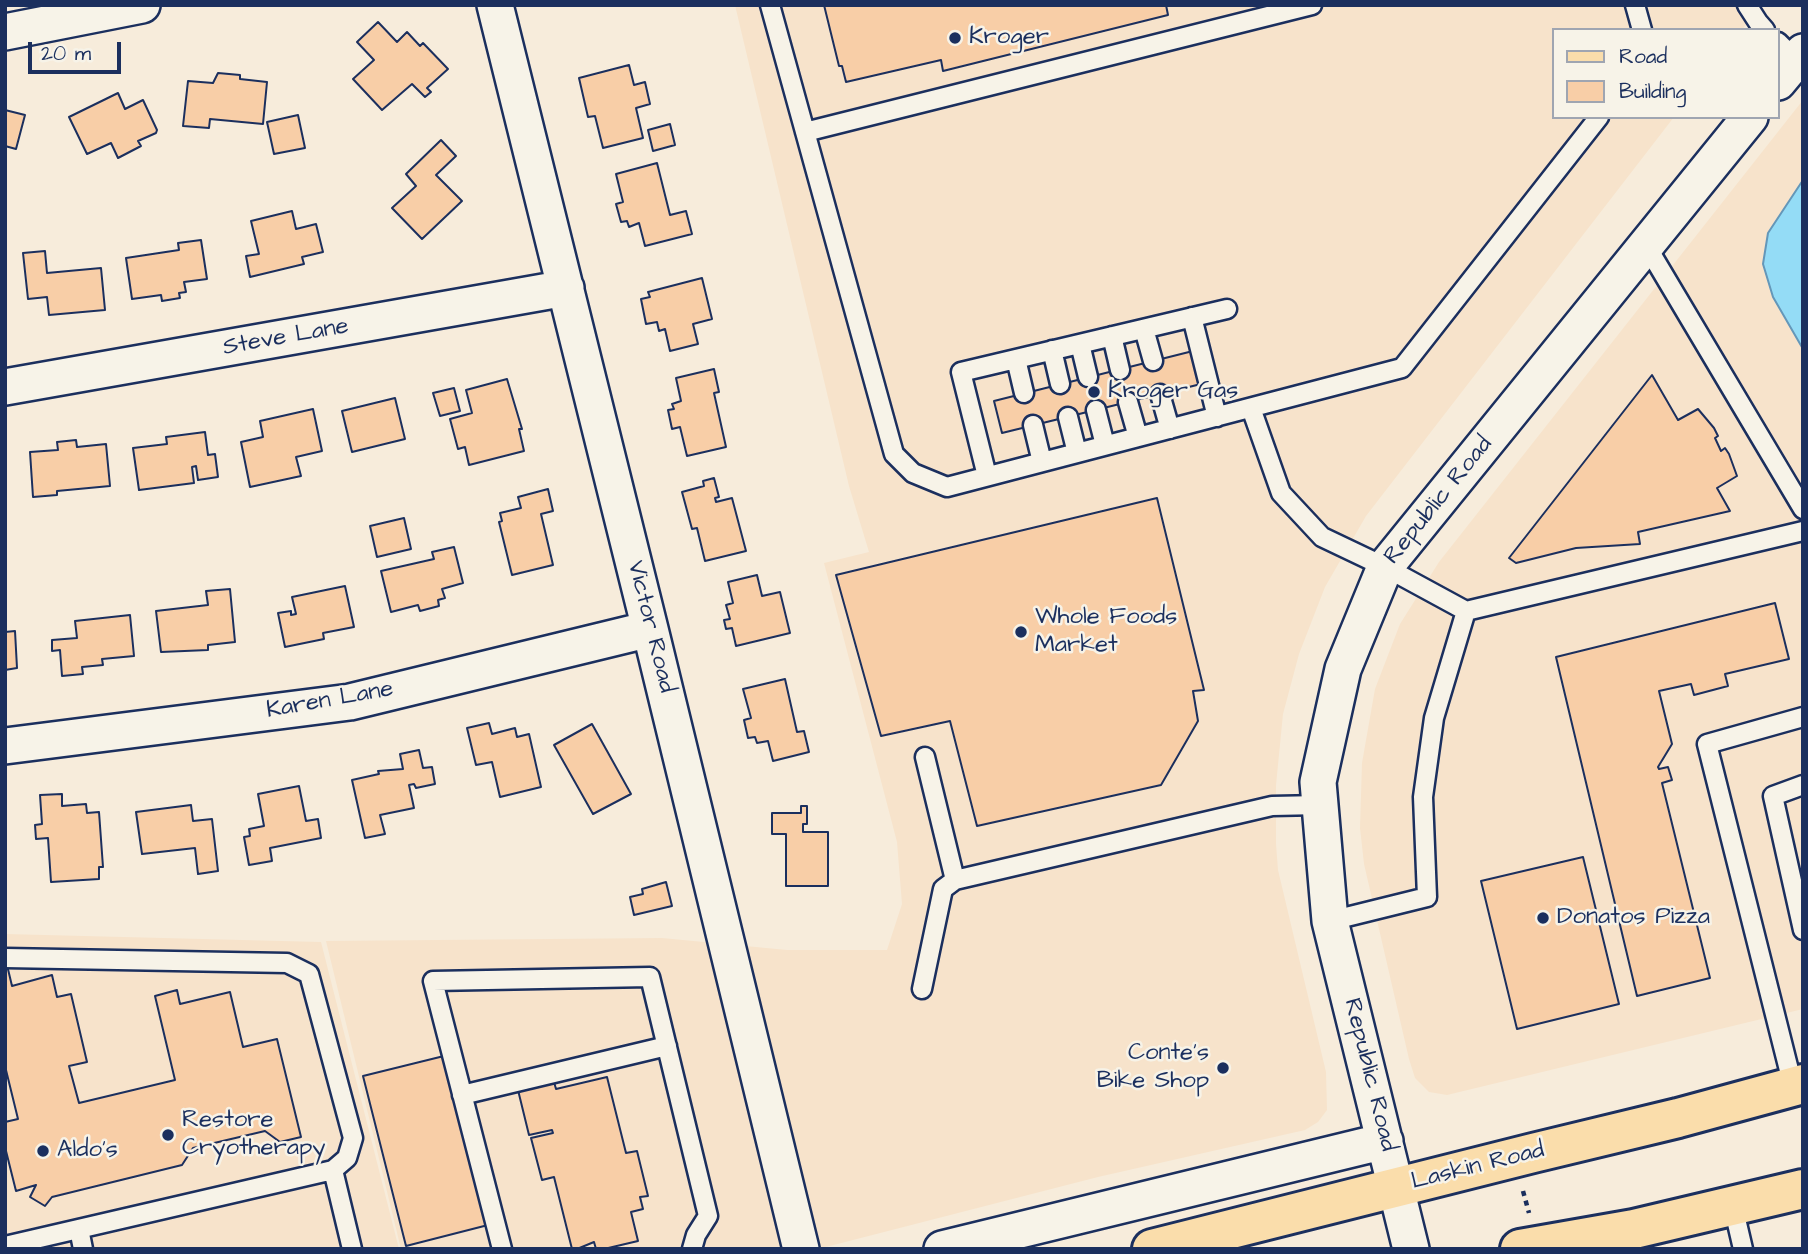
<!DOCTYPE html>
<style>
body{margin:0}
#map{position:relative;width:1808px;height:1254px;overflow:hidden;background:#f7ecdb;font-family:"Architects Daughter",sans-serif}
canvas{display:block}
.frame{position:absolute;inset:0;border:7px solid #1b2f5e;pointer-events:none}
.legend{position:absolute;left:1552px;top:28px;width:228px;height:91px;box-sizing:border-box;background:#f7f3e8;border:2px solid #9fa5b1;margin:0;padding:9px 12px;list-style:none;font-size:21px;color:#1b2f5e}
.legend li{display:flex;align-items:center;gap:14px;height:35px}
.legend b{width:35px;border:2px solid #9fa5b1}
.scale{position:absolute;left:28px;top:42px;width:93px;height:32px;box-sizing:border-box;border:4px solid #1b2f5e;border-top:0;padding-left:9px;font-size:21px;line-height:24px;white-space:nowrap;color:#1b2f5e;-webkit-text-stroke:5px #f7f3e8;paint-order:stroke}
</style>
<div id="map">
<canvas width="1808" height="1254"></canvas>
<div class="frame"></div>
<ul class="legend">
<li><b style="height:9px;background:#faddab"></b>Road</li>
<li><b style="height:19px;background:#f8cea7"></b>Building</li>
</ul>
<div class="scale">20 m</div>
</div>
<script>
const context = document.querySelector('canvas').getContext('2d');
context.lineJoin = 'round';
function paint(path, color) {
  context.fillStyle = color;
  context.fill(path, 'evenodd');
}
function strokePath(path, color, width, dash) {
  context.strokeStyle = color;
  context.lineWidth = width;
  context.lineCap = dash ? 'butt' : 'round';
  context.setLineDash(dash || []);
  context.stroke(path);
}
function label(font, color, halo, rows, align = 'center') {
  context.font = font + ' "Architects Daughter",sans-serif';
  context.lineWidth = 5;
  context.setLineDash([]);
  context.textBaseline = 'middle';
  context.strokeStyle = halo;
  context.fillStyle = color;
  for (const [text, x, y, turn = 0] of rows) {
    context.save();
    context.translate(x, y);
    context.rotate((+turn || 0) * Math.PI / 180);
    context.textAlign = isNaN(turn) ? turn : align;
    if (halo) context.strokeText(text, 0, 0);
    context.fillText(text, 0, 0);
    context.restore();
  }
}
paint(new Path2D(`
 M735 5H1760L1742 30H1554V117H1674L1366 516 1325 587 1299 654 1283 714 1276 785V844L1278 870 1326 1072 1327 1110 1318 1122 1305 1130 1098 1177 818 1249H401L326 941 662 938 787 950H887L902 904 897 842 824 563 869 552 849 486Z
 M1803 100V1009L1447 1095 1429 1092 1415 1078 1409 1059 1364 864 1360 828 1362 763 1375 689 1400 624 1439 562Z
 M5 934 321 942 399 1249H5Z`), '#f7e3cb');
const water = new Path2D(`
 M1803 180V349L1773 297 1763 264 1768 233Z`);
paint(water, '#94dcf6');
strokePath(water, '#6497b9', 2);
const building = new Path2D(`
 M824 5H1166L1168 15 943 71 941 60 846 82 842 66H839Z
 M378 22 397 42 407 32 420 46 423 43 448 69 427 88 431 92 425 97 412 84 382 110 353 79 374 60 357 42Z
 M629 65 634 85 645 82 650 104 636 108 643 138 603 148 595 116 588 117 579 78Z
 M218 73 240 75V79L267 82 263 124 210 119 209 128 183 126 188 81 213 83Z
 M118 93 125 109 143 100 157 130 156 133 138 141 141 146 118 158 111 143 87 154 69 117Z
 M5 110 25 115 16 149 5 146Z
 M298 115 305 148 274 154 267 122Z
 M670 124 675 145 653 151 648 130Z
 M441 140 456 156 436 175 462 201 422 239 392 208 416 186 406 174Z
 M657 163 670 215 686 211 692 234 645 246 639 223 629 227 627 221 621 222 616 204 623 202 616 174Z
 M292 211 296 229 316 224 323 252 302 257 304 264 250 277 246 256 259 254 251 221Z
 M201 240 207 279 184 282 186 292 179 293 180 298 162 301 161 295 132 299 126 258 179 250 178 243Z
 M45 251 47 273 101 268 105 310 49 315 47 297 28 299 23 253Z
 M702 278 712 319 693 324 698 344 670 351 665 329 659 331 657 322 646 324 641 299 650 297 648 292Z
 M1193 351 1201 384 1002 433 994 401Z
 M714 369 719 392 714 393 726 447 687 456 680 427 672 429 668 410 674 409 672 404 681 401 676 378Z
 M1652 375 1678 420 1698 409 1714 428 1718 436 1715 438 1721 451 1725 448 1729 454 1737 476 1717 488 1730 511 1638 532 1640 544 1576 548 1516 563 1509 558Z
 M507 379 522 429H519L524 451 469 465 465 447 458 449 450 419 472 413 466 390Z
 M454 388 460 411 440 416 433 393Z
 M395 398 405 439 352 452 342 411Z
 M313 409 322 451 296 457 301 476 250 487 241 442 263 437 260 421Z
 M205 432 208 455 215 454 218 477 198 480 196 466 192 467 194 483 139 490 133 448 167 444 166 437Z
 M76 440 77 447 106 444 110 486 57 491V495L33 497 30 452 58 450 57 442Z
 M714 478 719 497 715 498 716 502 732 498 746 551 705 561 697 528 692 529 682 492 704 486 703 481Z
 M548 489 553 511 541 514 553 565 512 575 499 522 502 521 500 513 521 508 518 497Z
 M1157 498 1204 690 1193 691 1198 721 1161 785 977 826 950 721 881 736 836 575Z
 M404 518 411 549 377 557 370 526Z
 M454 547 463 583 442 589 445 598 438 600 439 606 420 611 418 605 391 612 381 571 434 559 432 552Z
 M757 575 762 596 780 592 790 633 736 646 732 628 726 629 724 620 730 619 726 605 733 603 728 582Z
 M345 586 354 627 323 633 324 639 285 647 278 613 291 611V615L296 614 292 597Z
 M230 589 235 642 208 645V650L161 652 156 611 208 605 206 591Z
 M1775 603 1789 659 1725 674 1728 686 1694 695 1691 684 1659 691 1672 744 1658 767 1659 769 1668 767 1672 780 1662 783 1710 978 1637 996 1556 657Z
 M130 615 134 656 102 659 103 665 82 667 83 674 62 676 60 650 52 651V640L77 638 75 621Z
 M15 631 17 668 5 670V632Z
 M785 679 797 732 804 731 809 752 773 761 768 741 757 743 755 737 748 738 744 720 751 718 743 689Z
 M489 723 492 734 515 728 517 737 529 734 541 787 500 797 492 762 476 765 467 728Z
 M592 724 631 794 593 814 554 745Z
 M419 750 423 768 432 767 435 784 416 788 414 784 409 785 414 808 380 815 385 834 365 838 352 780 379 774 378 771 403 769 400 754Z
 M299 786 306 821 318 819 321 838 270 848 272 861 249 865 244 837 250 836 249 829 264 826 258 794Z
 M62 794V806L86 804 87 813 99 812 103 867H99V879L51 882 48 838 36 839 35 825 42 824 40 795Z
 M191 805 193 821 212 819 218 871 198 874 195 848 142 854 136 812Z
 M801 806H807V824H803V832H828V886H786V834H772V813H801Z
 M1583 857 1619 1004 1517 1029 1481 881Z
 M666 882 672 906 634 915 630 897 643 894 642 889Z
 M7 965 12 986 52 975 57 997 71 994 87 1062 69 1066 79 1103 175 1080 155 996 177 990 180 1004 230 992 243 1047 277 1039 301 1137 280 1142 265 1131 193 1148 182 1165 52 1197 45 1206 30 1197 36 1185 16 1191 5 1147V1122L18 1119 5 1066V966Z
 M444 1056 492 1224 406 1246 363 1076Z
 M607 1077 626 1153 637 1151 648 1196 640 1197 643 1209 631 1212 638 1241 604 1249H596L594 1242 577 1249H572L554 1177 542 1180 531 1138 553 1133 552 1130 529 1135 518 1090 554 1082 556 1089Z`);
paint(building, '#f8cea7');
strokePath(building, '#1b2f5e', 2);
const service = new Path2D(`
 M770 5 894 454 913 473 947 487 1402 368 1599 117
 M1635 5 1642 30
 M1747 5 1758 22 1765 30
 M1778 42 1796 60
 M805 132 1312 5
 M1646 245 1803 509
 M1192 317 1217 417
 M1144 329 1153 361
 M1112 336 1120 370
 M1080 344 1088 377
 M1052 350 1060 384
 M1016 359 1024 393
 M1160 394 1170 429
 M1128 402 1138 437
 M1251 408 1281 493 1322 537 1385 567 1466 611
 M1096 410 1105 445
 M1068 417 1077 453
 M1033 425 1042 462
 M987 476 961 372 1227 309
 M925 757 955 880
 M1803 785 1773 796 1803 930
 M1330 921 1427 897 1423 797 1434 718 1466 611 1803 531
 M5 958 287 963 309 974 353 1138 347 1158 333 1170 5 1246
 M922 989 943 889 955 880 1272 806 1320 805
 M1793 1086 1707 744 1803 717
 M462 1095 667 1046
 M333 1170 352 1249
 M1733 1206 1743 1249
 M79 1229 83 1249
 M502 1249 433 981 650 977 708 1216 696 1235 692 1249`);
const minor = new Path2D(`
 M495 5 650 629 801 1249
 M5 32 142 5
 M1778 82 1803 52
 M5 387 566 288
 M5 746 350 702 650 629
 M942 1249 1385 1141
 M1411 1249 1330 921 1318 782 1343 669 1385 567 1750 117`);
const primary = new Path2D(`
 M1152 1249 1533 1153 1678 1118 1803 1084
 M1520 1249 1634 1229 1803 1189`);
strokePath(service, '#1b2f5e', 23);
strokePath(minor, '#1b2f5e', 40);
strokePath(primary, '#1b2f5e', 44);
strokePath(new Path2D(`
 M1523 1191 1529 1213`), '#1b2f5e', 4.5, [5, 5]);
strokePath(service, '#f7f3e8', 18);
strokePath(minor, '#f7f3e8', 35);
strokePath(primary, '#faddab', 38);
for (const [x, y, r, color] of [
 [955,38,7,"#1b2f5e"],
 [1094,392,7,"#1b2f5e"],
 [1021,632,7,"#1b2f5e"],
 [1543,918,7,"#1b2f5e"],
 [1223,1068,7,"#1b2f5e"],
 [168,1135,7,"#1b2f5e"],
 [43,1151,7,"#1b2f5e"]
]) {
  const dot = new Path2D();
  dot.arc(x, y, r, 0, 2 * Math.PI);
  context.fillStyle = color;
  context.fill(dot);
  strokePath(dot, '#f7f3e8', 2.5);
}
label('24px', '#1b2f5e', '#f7f3e8', [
 ["Kroger",969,38],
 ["Kroger Gas",1108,392],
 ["Whole Foods",1035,618],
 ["Market",1035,646],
 ["Donatos Pizza",1557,918],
 ["Conte's",1209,1054,"right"],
 ["Bike Shop",1209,1082,"right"],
 ["Restore",182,1121],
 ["Cryotherapy",182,1149],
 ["Aldo's",57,1151]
], 'left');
label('24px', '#1b2f5e', '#f7f3e8', [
 ["Steve Lane",286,338,-10],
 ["Republic Road",1439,501,-51],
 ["Victor Road",650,627,76],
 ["Karen Lane",330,701,-10],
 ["Republic Road",1369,1075,76],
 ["Laskin Road",1478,1167,-14]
]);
</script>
